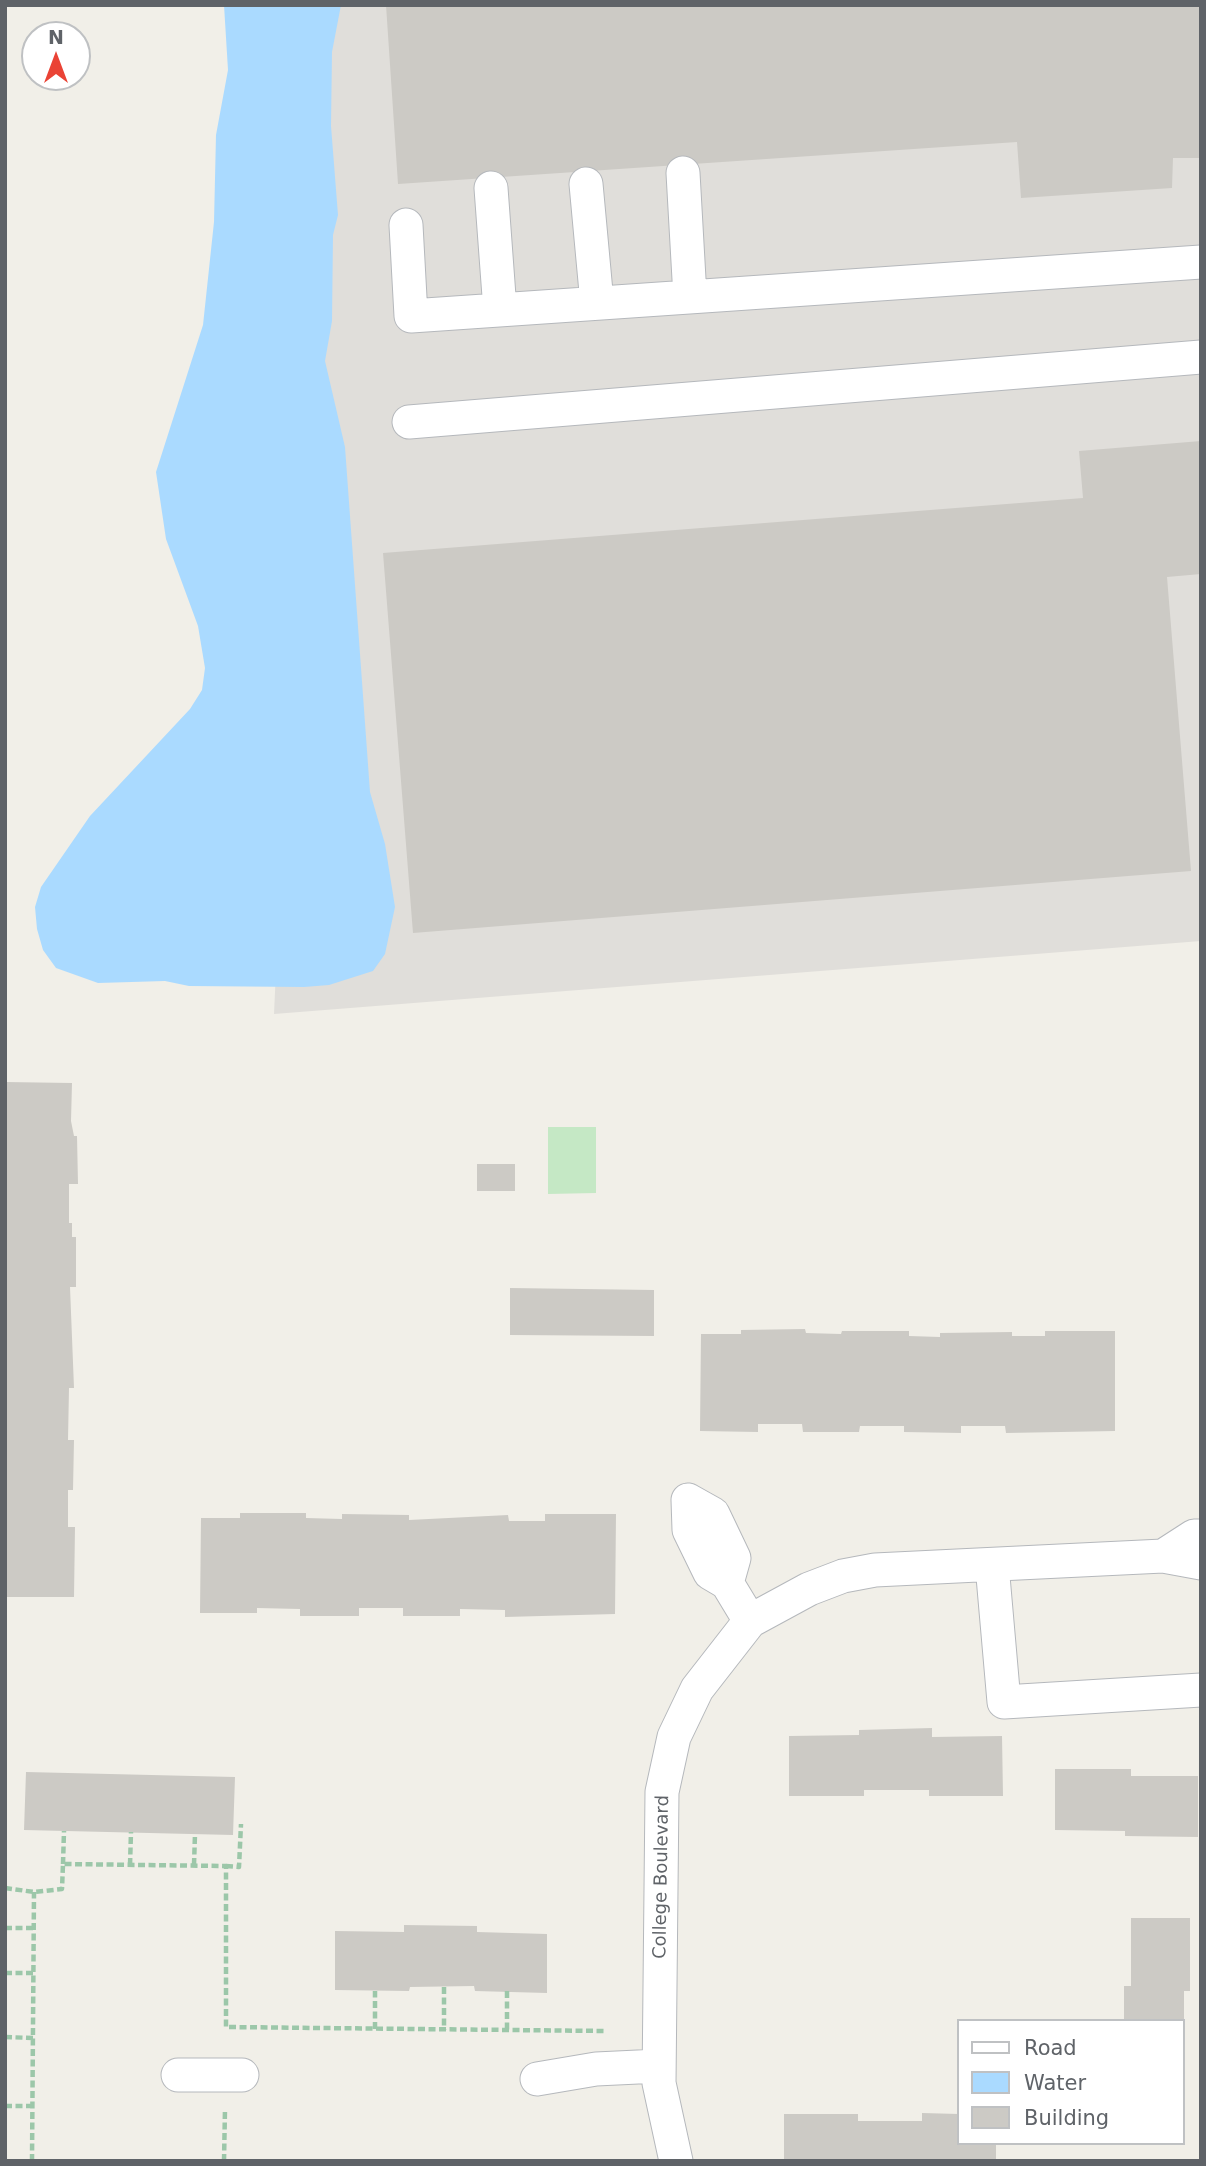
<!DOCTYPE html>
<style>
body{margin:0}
#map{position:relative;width:1206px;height:2166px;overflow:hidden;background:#f1efe8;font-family:"DejaVu Sans",sans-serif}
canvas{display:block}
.frame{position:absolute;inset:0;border:7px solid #5f6368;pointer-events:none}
.legend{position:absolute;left:957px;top:2019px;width:228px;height:126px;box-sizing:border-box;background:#fff;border:2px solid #bfc1c3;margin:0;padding:9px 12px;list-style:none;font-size:21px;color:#5f6368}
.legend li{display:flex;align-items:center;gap:14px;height:35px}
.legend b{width:35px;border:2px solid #bfc1c3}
.north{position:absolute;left:21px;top:21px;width:70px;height:70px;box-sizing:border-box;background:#fff;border:2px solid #bfc1c3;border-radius:50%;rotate:0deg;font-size:19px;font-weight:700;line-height:28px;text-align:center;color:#5f6368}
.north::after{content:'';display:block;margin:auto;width:24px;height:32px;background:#ea4335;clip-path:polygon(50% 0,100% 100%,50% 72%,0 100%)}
</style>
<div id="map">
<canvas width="1206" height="2166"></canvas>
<div class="frame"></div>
<ul class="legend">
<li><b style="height:9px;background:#fff"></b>Road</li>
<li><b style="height:19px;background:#aadaff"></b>Water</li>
<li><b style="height:19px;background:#cccac5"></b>Building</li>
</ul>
<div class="north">N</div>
</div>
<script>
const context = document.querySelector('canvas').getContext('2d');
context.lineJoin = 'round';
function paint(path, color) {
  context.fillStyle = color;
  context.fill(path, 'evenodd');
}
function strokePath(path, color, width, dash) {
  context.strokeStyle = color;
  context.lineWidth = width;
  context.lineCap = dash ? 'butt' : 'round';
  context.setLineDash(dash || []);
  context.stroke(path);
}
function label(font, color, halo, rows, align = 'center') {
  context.font = font + ' "DejaVu Sans",sans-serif';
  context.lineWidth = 5;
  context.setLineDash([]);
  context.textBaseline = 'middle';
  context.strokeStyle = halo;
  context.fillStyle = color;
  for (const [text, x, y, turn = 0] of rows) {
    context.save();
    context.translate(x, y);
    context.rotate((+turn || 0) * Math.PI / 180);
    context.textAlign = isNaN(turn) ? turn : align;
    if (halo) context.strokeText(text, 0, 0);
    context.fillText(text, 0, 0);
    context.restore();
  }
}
paint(new Path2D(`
 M320 5H1201V941L274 1014Z`), '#e0deda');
paint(new Path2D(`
 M548 1127H596V1193L548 1194Z`), '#c5e8c5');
paint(new Path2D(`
 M224 5H341L332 52 331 126 338 215 333 235 332 321 325 361 345 447 370 792 385 844 395 907 385 954 373 971 329 985 304 987 189 986 165 981 98 983 56 968 43 950 37 929 35 907 41 887 90 816 190 709 202 690 205 668 198 626 166 539 156 472 203 325 214 222 216 135 228 70Z`), '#aadaff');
paint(new Path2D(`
 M386 5H1201V158H1173L1172 188 1021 198 1017 142 398 184Z
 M1201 441V574L1167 577 1191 871 413 933 383 553 1083 498 1079 451Z
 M5 1082 72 1083 71 1121 74 1136H77L78 1184H69V1223H72V1237H76V1287H70L74 1388H69L68 1440H74L73 1490H68V1527H75L74 1597H5Z
 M477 1164H515V1191H477Z
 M510 1288 654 1290V1336L510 1335Z
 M805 1329 806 1333 841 1334 842 1331H909V1336L940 1337V1333L1012 1332V1336H1045V1331H1115V1431L1006 1433 1005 1426H961V1433L904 1432V1426H860L859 1432H803L802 1424H758V1432L700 1431 701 1334H741V1330Z
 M240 1513H306V1518L342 1519V1514L409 1515V1520L508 1515 509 1521H545V1514H616L615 1614 505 1617V1610L460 1609V1616H403V1608H359V1616H300V1609L257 1608V1613H200L201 1518H240Z
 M932 1728V1737L1002 1736 1003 1796H929V1790H864V1796H789V1736L859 1735V1730Z
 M1055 1769H1131V1776H1198V1837L1125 1836V1831L1055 1830Z
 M26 1772 235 1777 233 1835 24 1830Z
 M1131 1918H1190V1991H1184V2021H1124V1986H1131Z
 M404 1925 477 1926V1932L547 1934V1993L475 1991 474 1986 410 1987 409 1991 335 1990V1931L404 1932Z
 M922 2113 959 2114V2143H996V2161H784V2114H858V2121H922Z`), '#cccac5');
const minor = new Path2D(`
 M683 173 690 297
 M586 184 597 303
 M491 188 500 310
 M406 225 411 316 1201 262
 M409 422 1201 357
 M688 1500 689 1530 710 1573 727 1583 750 1621
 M688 1500 713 1514 734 1558 727 1583
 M1163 1556 1194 1536H1201
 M992 1565 1004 1702 1201 1690
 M178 2075H242
 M537 2079 596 2069 659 2066
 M676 2161 659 2083 662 1792 674 1737 697 1689 750 1621 809 1589 843 1576 875 1570 1163 1556 1201 1563`);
strokePath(minor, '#b5b8bc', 35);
strokePath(new Path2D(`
 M63 1864 64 1831
 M130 1865 131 1832
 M194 1865 195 1834
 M226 1866 239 1867 241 1824
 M5 1888 34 1892 62 1889 63 1864 226 1866V2027L606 2031
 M5 1928H33
 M5 1973H33
 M444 1987V2030
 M507 1991V2030
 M375 2029V1991
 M5 2037 33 2038
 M5 2106H32
 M32 2161 34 1892
 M224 2161 225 2109`), '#9cc7a9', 4.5, [7, 3.5]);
strokePath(minor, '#fff', 33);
label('18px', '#5f6368', '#fff', [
 ["College Boulevard",662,1877,-89]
]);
</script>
